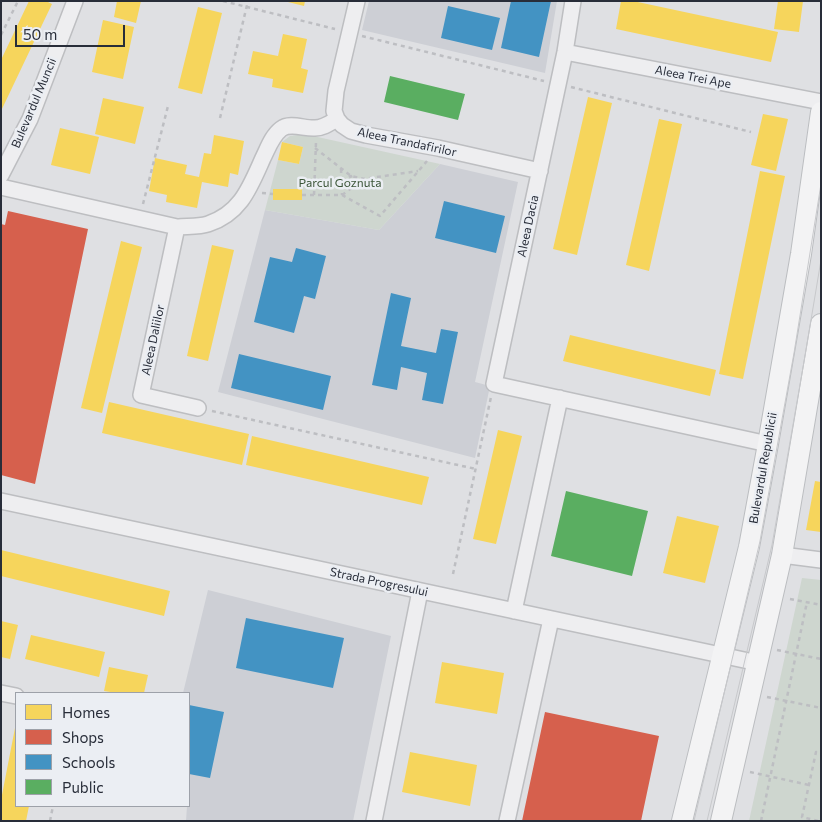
<!DOCTYPE html>
<style>
body{margin:0}
#map{position:relative;width:822px;height:822px;overflow:hidden;background:#dfe0e3;font-family:Commissioner,sans-serif}
canvas{display:block}
.frame{position:absolute;inset:0;border:2px solid #282d39;pointer-events:none}
.legend{position:absolute;left:15px;top:692px;width:175px;height:115px;box-sizing:border-box;background:#ebeef3;border:1px solid #9da1a9;margin:0;padding:6px 9px;list-style:none;font-size:15px;color:#282d39}
.legend li{display:flex;align-items:center;gap:10px;height:25px}
.legend b{width:25px;border:1px solid #9da1a9}
.scale{position:absolute;left:15px;top:25px;width:110px;height:22px;box-sizing:border-box;border:2px solid #282d39;border-top:0;padding-left:6px;font-size:15px;line-height:18px;white-space:nowrap;color:#282d39;-webkit-text-stroke:4px #ebeef3;paint-order:stroke}
</style>
<div id="map">
<canvas width="822" height="822"></canvas>
<div class="frame"></div>
<ul class="legend">
<li><b style="height:14px;background:#f6d55c"></b>Homes</li>
<li><b style="height:14px;background:#d6604d"></b>Shops</li>
<li><b style="height:14px;background:#4393c3"></b>Schools</li>
<li><b style="height:14px;background:#5aae61"></b>Public</li>
</ul>
<div class="scale">50 m</div>
</div>
<script>
const context = document.querySelector('canvas').getContext('2d');
context.lineJoin = 'round';
function paint(path, color) {
  context.fillStyle = color;
  context.fill(path, 'evenodd');
}
function strokePath(path, color, width, dash) {
  context.strokeStyle = color;
  context.lineWidth = width;
  context.lineCap = dash ? 'butt' : 'round';
  context.setLineDash(dash || []);
  context.stroke(path);
}
function label(font, color, halo, rows, align = 'center') {
  context.font = font + ' Commissioner,sans-serif';
  context.lineWidth = 5;
  context.setLineDash([]);
  context.textBaseline = 'middle';
  context.strokeStyle = halo;
  context.fillStyle = color;
  for (const [text, x, y, turn = 0] of rows) {
    context.save();
    context.translate(x, y);
    context.rotate((+turn || 0) * Math.PI / 180);
    context.textAlign = isNaN(turn) ? turn : align;
    if (halo) context.strokeText(text, 0, 0);
    context.fillText(text, 0, 0);
    context.restore();
  }
}
paint(new Path2D(`
 M369 1H557L545 73 362 30Z
 M440 164 518 182 475 382 490 386 475 458 218 392 265 210 379 230Z
 M208 590 391 636 353 821H186L187 806H189V693H183Z`), '#cdcfd5');
paint(new Path2D(`
 M304 134 440 164 379 230 265 210 278 160 299 164 303 147 282 142 290 136Z
 M802 578 821 580V821H749Z`), '#ced6cf');
paint(new Path2D(`
 M29 1H46L52 4 1 111V60Z
 M117 1H141L136 23 114 17Z
 M284 1H305L304 6Z
 M621 1H633L778 32 771 62 616 29Z
 M778 1H803L799 32 774 29Z
 M198 7 222 13 202 94 178 88Z
 M103 20 134 27 123 79 92 72Z
 M283 34 307 39 301 68 308 70 303 93 272 87 273 79 248 74 253 51 278 56Z
 M588 97 612 103 577 255 553 249Z
 M103 98 144 107 135 144 95 134Z
 M763 114 788 119 776 171 751 165Z
 M659 119 682 124 649 271 626 265Z
 M60 128 99 137 90 174 51 165Z
 M214 135 244 141 238 175 230 173 228 187 202 182 197 208 166 202 167 195 149 191 155 158 187 165 185 174 199 177 204 153 211 154Z
 M282 142 303 147 299 164 278 160Z
 M760 171 785 176 743 379 719 374Z
 M273 189H302V200H273Z
 M121 241 142 247 102 413 81 408Z
 M212 245 234 250 208 361 187 356Z
 M570 335 716 370 710 396 563 361Z
 M109 402 249 434 242 465 102 433Z
 M498 430 522 436 496 544 473 539Z
 M252 436 429 477 422 505 246 465Z
 M815 481 821 482V532L806 530Z
 M677 516 719 526 705 583 663 573Z
 M1 550 170 591 164 616 1 576Z
 M1 621 18 625 10 659 1 657Z
 M31 635 105 652 99 677 25 659Z
 M442 662 504 673 497 714 435 703Z
 M109 667 148 675 144 693H117L104 691Z
 M15 728 16 729V806H29L26 821H1V800Z
 M410 752 477 765 470 806 402 792Z`), '#f6d55c');
paint(new Path2D(`
 M8 211 88 229 35 484 1 475V224L5 225Z
 M545 712 659 736 641 821H522Z`), '#d6604d');
paint(new Path2D(`
 M511 1H551L539 57 501 48Z
 M448 6 500 18 492 50 441 38Z
 M444 201 505 216 496 253 435 238Z
 M296 248 326 256 315 299 304 296 294 333 254 322 270 257 292 262Z
 M391 293 411 298 401 346 436 353 441 329 458 332 443 404 422 400 427 373 401 367 397 390 372 385Z
 M239 354 331 376 323 410 231 388Z
 M246 618 344 638 333 688 236 668Z
 M189 705 224 712 210 778 189 774Z`), '#4393c3');
paint(new Path2D(`
 M390 76 465 94 458 120 384 102Z
 M566 491 648 511 632 576 551 556Z`), '#5aae61');
const minor = new Path2D(`
 M357 1 336 91 334 111 337 119 342 125 351 131 366 135 438 148 540 171
 M573 1 565 52 494 384 768 444
 M565 52 821 102
 M1 175 30 119 75 1
 M1 187 177 227C187 226 199 227 208 224 241 213 250 187 263 158 268 148 272 136 281 129 290 122 305 129 315 128 323 128 330 123 337 119
 M177 227 141 395 198 408
 M1 501 758 663
 M782 555 821 560
 M514 611 560 398
 M1 693 16 696
 M374 821 420 591
 M507 821 551 619`);
const major = new Path2D(`
 M682 821 749 547 768 444 801 254 821 112
 M721 821 782 555 821 324`);
strokePath(minor, '#bdbec1', 18);
strokePath(major, '#bbbdc0', 22);
strokePath(new Path2D(`
 M223 1 335 29
 M1 35 18 1
 M362 36 544 81
 M571 87 751 132
 M220 118 248 1
 M315 148 351 176 364 179 418 171
 M341 169 342 195
 M342 181 351 176 354 186
 M262 193 273 194
 M302 195H342L380 216 427 161
 M314 195 316 142
 M342 195 363 180
 M143 204 168 106
 M212 411 476 469
 M453 574 491 397
 M790 599 821 605
 M777 650 821 659
 M767 697 821 708
 M750 772 809 785
 M50 821 53 806
 M761 821 807 602
 M818 821 802 817 816 752 821 753`), '#bdbec2', 2.5, [4, 4]);
strokePath(minor, '#eeeef0', 15);
strokePath(major, '#f3f3f4', 20);
strokePath(new Path2D(`
 M694 821 760 541 794 353 821 184
 M707 821 772 545 805 356 821 260`), '#c7c8cb', 1);
label('12px', '#282d39', '#ebeef3', [
 ["Aleea Trei Ape",693,77,11],
 ["Bulevardul Muncii",34,103,-67],
 ["Aleea Trandafirilor",407,142,12],
 ["Aleea Dacia",528,226,-78],
 ["Aleea Daliilor",153,340,-78],
 ["Bulevardul Republicii",763,468,-80],
 ["Strada Progresului",379,582,12]
]);
label('12px', '#3a5437', '#ebeef3', [
 ["Parcul Goznuta",340,183]
]);
</script>
